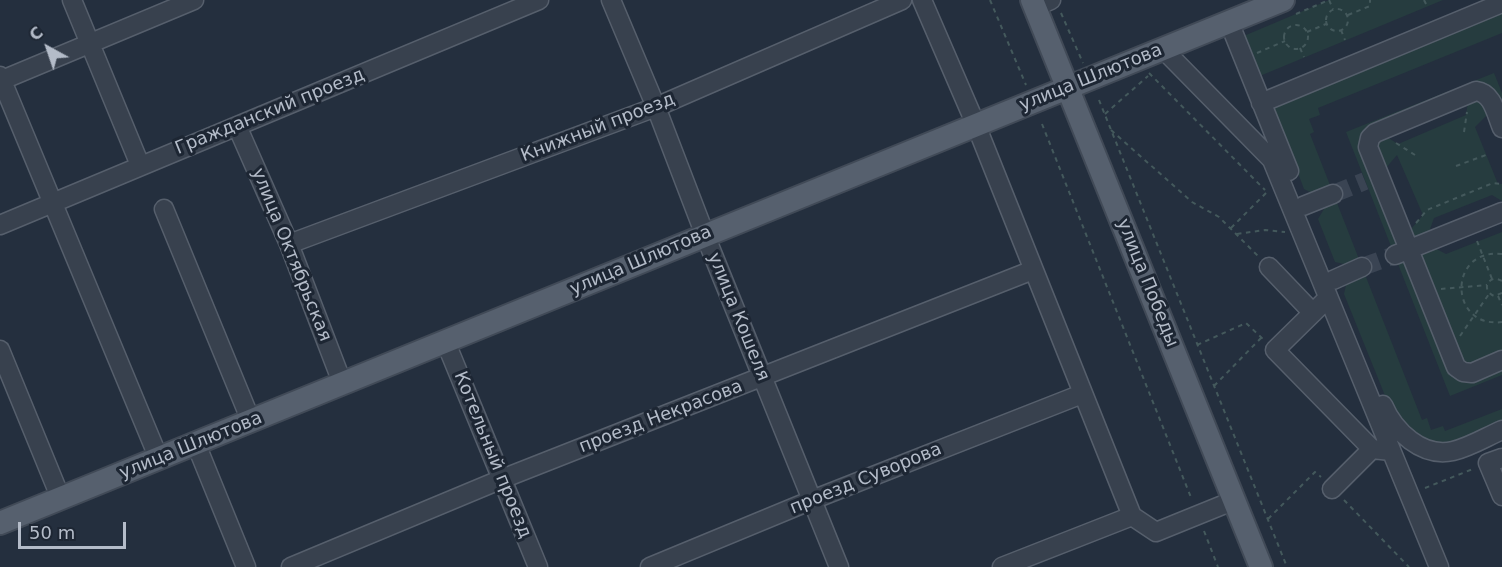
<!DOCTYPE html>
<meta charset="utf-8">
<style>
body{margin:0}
#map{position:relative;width:1502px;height:567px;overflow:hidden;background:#242f3e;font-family:"DejaVu Sans",sans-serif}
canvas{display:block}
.north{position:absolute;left:18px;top:18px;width:60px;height:60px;-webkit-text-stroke:4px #1d2633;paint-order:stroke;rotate:320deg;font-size:16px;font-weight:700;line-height:24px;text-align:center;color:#b4bcc9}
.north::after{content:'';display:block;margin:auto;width:21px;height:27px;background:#b4bcc9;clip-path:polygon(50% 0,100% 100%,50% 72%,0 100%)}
.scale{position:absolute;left:18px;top:522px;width:108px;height:27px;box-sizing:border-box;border:3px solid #b4bcc9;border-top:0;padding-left:8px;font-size:18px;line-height:21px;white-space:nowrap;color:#b4bcc9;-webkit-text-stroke:4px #1d2633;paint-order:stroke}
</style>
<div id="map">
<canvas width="1502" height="567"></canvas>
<div class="north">С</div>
<div class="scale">50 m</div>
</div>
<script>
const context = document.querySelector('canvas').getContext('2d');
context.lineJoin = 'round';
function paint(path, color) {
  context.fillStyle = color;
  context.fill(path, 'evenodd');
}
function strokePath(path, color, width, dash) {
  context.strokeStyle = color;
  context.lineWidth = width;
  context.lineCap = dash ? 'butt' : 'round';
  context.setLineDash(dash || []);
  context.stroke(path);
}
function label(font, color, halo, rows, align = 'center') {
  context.font = font + ' "DejaVu Sans",sans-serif';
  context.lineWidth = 6;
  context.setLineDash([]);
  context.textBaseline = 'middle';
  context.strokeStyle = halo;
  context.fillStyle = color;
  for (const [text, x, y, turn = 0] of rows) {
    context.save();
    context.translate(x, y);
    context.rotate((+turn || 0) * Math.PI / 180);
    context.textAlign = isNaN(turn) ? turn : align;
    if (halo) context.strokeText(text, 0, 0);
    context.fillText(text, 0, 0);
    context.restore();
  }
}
paint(new Path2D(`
 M1329 0H1443L1255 78 1239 38Z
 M1502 3V33L1318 108 1320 115 1309 119 1314 132 1310 134 1422 420 1427 418 1431 430 1443 426 1445 431 1502 409V422L1450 444 1436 443 1426 439 1405 425 1390 408 1344 294 1346 285 1362 268 1335 262 1318 219 1333 194 1318 196 1304 189 1270 99Z
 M1494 73 1502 93V128L1494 108 1475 127 1498 184H1502V201L1492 195 1434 218 1425 243 1446 254 1502 232V375L1450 396 1346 132ZM1469 95 1466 115 1398 144 1379 132ZM1397 155 1423 215 1405 236 1380 175Z`), '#263c3f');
strokePath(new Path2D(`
 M1333 194 1365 181
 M1362 267 1395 255`), '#3a4453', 18, [18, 9]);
const minor = new Path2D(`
 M72 0 140 165
 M611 0 656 107 705 235 839 567
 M922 0 976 125 1132 516 1156 532 1235 500
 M1035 7 1051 0
 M1229 22 1289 171
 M1163 49 1272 160 1439 567
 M0 76 159 459
 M0 81 194 0
 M1261 103 1502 3
 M237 126 289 244 343 385
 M1502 128C1496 114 1493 93 1476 91L1375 133 1370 138 1368 147 1456 367 1463 372 1472 373 1502 360
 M1303 206 1333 194
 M164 209 251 421
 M0 225 539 0
 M289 244 656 107 902 0
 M1395 255 1502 212
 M1269 267 1313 313
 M1333 280 1362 267
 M1328 298 1275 350 1372 449 1391 451
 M446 343 538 567
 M0 350 61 499
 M1383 405C1394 431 1422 458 1453 451 1470 447 1486 437 1502 430
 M196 444 246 567
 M1502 458 1488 463 1502 496
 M1332 489 1372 449
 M291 567 502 479 1033 270
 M650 567 812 500 1082 394
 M1002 567 1132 516`);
const major = new Path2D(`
 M1032 0 1261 567
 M0 523 1283 0`);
strokePath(minor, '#565f6c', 21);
strokePath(major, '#414a57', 26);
strokePath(new Path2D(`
 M990 0 1026 85
 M1424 0 1427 6
 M1326 20a11 11 0 1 1 22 0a11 11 0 1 1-22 0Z
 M1061 13 1083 63
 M1296 14 1329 0 1333 9
 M1348 15 1370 6V0
 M1284 37a12 12 0 1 1 24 0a12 12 0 1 1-24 0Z
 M1341 30 1345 40
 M1307 32 1326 24
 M1300 48 1304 57
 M1257 53 1285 41
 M1149 73 1265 190
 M1099 100 1287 567
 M1105 114 1148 76
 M1042 124 1192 500
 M1111 130 1192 202 1219 217 1258 256
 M1464 132 1467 112
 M1396 143 1415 155
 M1456 166 1486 155
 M1416 223 1427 210 1493 183 1502 184
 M1231 228 1267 192
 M1237 234 1265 230 1285 232
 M1477 241 1492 279
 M1502 254C1447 248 1449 329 1502 322
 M1502 281C1489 273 1480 290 1494 296L1502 293
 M1441 289 1487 285
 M1498 296 1502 305
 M1460 336 1489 294
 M1197 345 1246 323 1264 340
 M1214 386 1262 337
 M1425 488 1473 469
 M1344 500 1409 567
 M1268 519 1315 472 1321 477
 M1204 531 1218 567`), '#44595c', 2, [4.5, 4.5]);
strokePath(minor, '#38414e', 18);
strokePath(major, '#56606e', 22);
label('18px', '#b4bcc9', '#1d2633', [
 ["улица Шлютова",1091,78,-22],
 ["Гражданский проезд",270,112,-22],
 ["Книжный проезд",598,128,-21],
 ["улица Октябрьская",291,255,68],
 ["улица Шлютова",641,261,-23],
 ["улица Победы",1147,283,68],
 ["улица Кошеля",738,317,68],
 ["проезд Некрасова",661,417,-21],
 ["улица Шлютова",191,446,-22],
 ["Котельный проезд",492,455,68],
 ["проезд Суворова",866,479,-22]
]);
</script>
